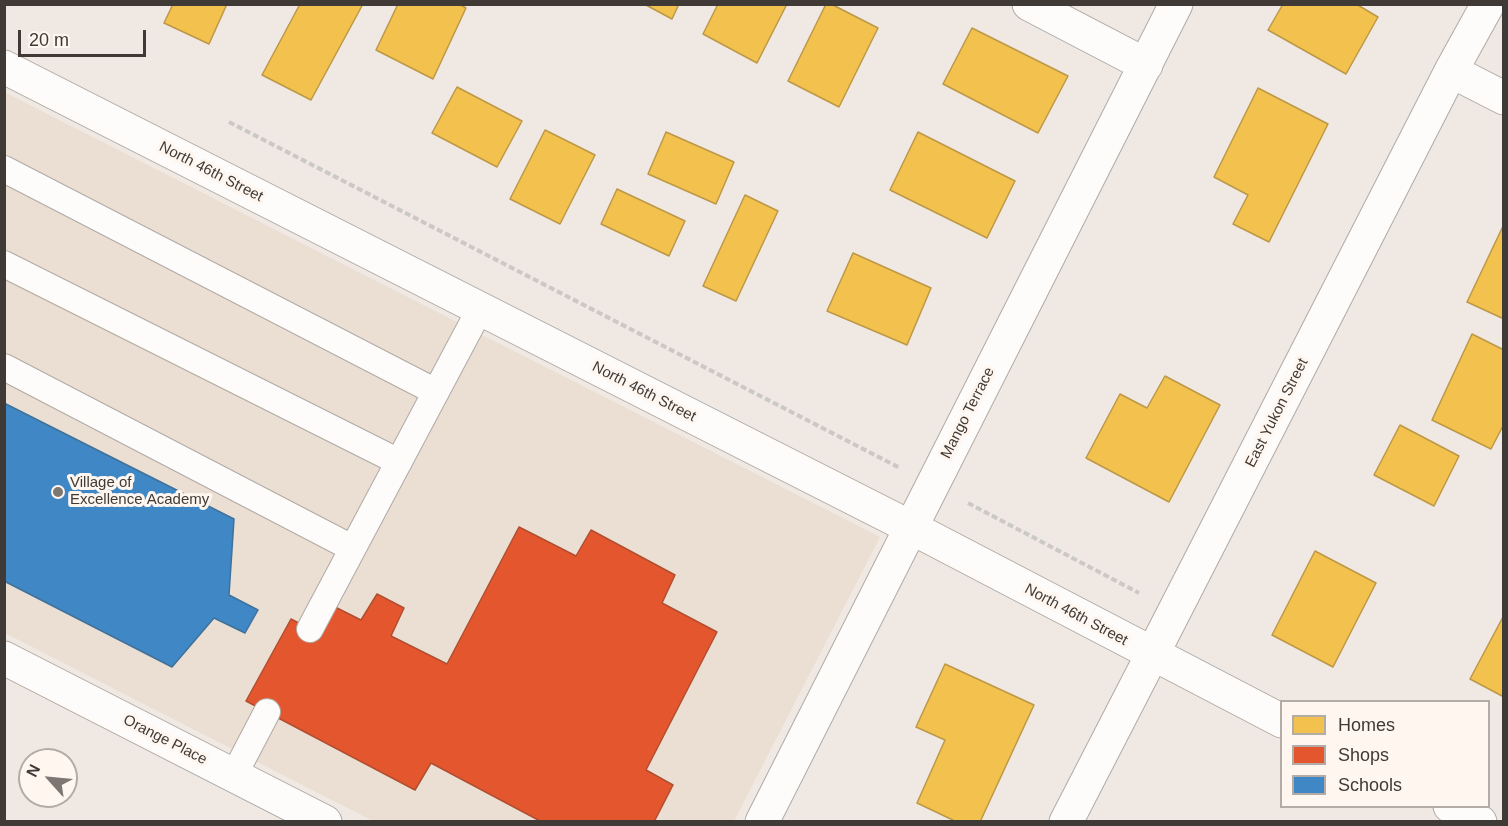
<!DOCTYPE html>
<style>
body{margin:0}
#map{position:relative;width:1508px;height:826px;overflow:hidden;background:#f0e9e3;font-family:Arial,sans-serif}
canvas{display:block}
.frame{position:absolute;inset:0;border:6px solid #3f3a36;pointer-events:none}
.legend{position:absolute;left:1280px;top:700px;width:210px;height:108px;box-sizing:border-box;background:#fff6f0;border:2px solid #b2aba6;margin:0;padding:8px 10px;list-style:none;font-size:18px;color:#3f3a36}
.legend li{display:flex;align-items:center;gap:12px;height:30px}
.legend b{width:30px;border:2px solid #b2aba6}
.north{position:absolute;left:18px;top:748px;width:60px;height:60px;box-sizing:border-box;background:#fff6f0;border:2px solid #b2aba6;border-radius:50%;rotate:297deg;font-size:16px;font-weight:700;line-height:24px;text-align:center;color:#3f3a36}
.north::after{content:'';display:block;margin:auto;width:21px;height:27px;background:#7d7773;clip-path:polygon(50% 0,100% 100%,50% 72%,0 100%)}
.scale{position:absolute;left:18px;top:30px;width:128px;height:27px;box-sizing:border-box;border:3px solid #3f3a36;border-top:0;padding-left:8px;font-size:18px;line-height:21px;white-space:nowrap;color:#3f3a36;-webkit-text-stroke:4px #fff6f0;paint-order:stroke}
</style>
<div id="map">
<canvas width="1508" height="826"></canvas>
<div class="frame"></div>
<ul class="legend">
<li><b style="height:16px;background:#f2c14e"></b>Homes</li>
<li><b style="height:16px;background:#e4572e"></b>Shops</li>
<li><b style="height:16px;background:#3f88c5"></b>Schools</li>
</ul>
<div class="north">N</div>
<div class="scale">20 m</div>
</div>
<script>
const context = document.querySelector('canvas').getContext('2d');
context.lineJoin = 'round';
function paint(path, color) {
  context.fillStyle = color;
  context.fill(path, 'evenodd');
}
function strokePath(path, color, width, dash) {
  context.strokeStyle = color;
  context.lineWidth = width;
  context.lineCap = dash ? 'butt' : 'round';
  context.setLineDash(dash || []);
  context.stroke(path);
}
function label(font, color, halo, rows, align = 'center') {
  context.font = font + ' Arial,sans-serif';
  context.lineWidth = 6;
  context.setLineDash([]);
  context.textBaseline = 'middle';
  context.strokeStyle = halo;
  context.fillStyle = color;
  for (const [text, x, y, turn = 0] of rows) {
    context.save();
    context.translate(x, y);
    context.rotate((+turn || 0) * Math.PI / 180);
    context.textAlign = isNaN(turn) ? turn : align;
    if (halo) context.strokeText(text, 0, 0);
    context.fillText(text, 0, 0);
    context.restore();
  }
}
paint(new Path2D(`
 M4 92 880 537 734 821H373L5 633Z`), '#ebded2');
const homes = new Path2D(`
 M173 4H227L209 44 164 23Z
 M300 4H363L311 100 262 75Z
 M398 4H459L466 8 433 79 376 50Z
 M644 4H679L672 19Z
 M718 4H787L757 63 703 34Z
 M826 4H831L878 28 839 107 788 81Z
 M1283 4H1356L1378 17 1346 74 1268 30Z
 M972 28 1068 76 1038 133 943 84Z
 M457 87 522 121 497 167 432 133Z
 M1258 88 1328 124 1269 242 1233 224 1248 195 1214 177Z
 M545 130 595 155 560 224 510 199Z
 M666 132 734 162 716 204 648 174Z
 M918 132 1015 181 987 238 890 190Z
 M617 189 685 221 669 256 601 224Z
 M745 195 778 211 736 301 703 286Z
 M1504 224V319L1467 302Z
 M853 253 931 288 907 345 827 311Z
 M1472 334 1504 350V424L1491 449 1432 420Z
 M1165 376 1220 405 1169 502 1086 458 1120 394 1147 408Z
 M1400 425 1459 456 1434 506 1374 475Z
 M1315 551 1376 583 1333 667 1272 635Z
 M1504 615V697L1470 679Z
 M945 664 1034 705 980 822H957L917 803 945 740 916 727Z`);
paint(homes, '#f2c14e');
strokePath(homes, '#bc9847', 1.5);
const shops = new Path2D(`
 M519 527 576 556 591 530 675 575 662 603 717 632 646 770 673 785 654 822H542L431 763 415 790 246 701 291 619 318 633 333 606 361 620 377 594 404 608 391 636 447 664Z`);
paint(shops, '#e4572e');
strokePath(shops, '#b24e30', 1.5);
const schools = new Path2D(`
 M4 403 234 519 229 595 258 610 245 633 214 618 172 667 4 581Z`);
paint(schools, '#3f88c5');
strokePath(schools, '#3f719a', 1.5);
const service = new Path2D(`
 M4 169 436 392
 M4 264 399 462
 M4 367 352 548
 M310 629 480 309
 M234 775 267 712`);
const minor = new Path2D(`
 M1029 4 1146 65
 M1451 71 1504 98
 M1152 655 1451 71 1488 4
 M4 658 325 822
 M762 822 1176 4`);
const tertiary = new Path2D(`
 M4 67 912 528 1282 721
 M1450 806 1480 822
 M1066 822 1152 655`);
strokePath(service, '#b0aaa5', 28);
strokePath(minor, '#b0aaa5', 35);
strokePath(tertiary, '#b0aaa5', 35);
strokePath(new Path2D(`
 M229 122 900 468
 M968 503 1139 593`), '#cbc9c6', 4, [6, 3]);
strokePath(service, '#fdfcfb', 26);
strokePath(minor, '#fdfcfb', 33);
strokePath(tertiary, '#fdfcfb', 33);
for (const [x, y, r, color] of [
 [58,492,6,"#7d7773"]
]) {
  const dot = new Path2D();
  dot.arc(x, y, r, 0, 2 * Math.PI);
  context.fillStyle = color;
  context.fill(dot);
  strokePath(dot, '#fff6f0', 2);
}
label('15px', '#3f3a36', '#fff6f0', [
 ["North 46th Street",211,172,27],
 ["North 46th Street",644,392,27],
 ["Mango Terrace",968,413,-63],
 ["East Yukon Street",1277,413,-63],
 ["North 46th Street",1076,615,28],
 ["Orange Place",165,740,27]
]);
label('15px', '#3f3a36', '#fff6f0', [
 ["Village of",70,483],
 ["Excellence Academy",70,500]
], 'left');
</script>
